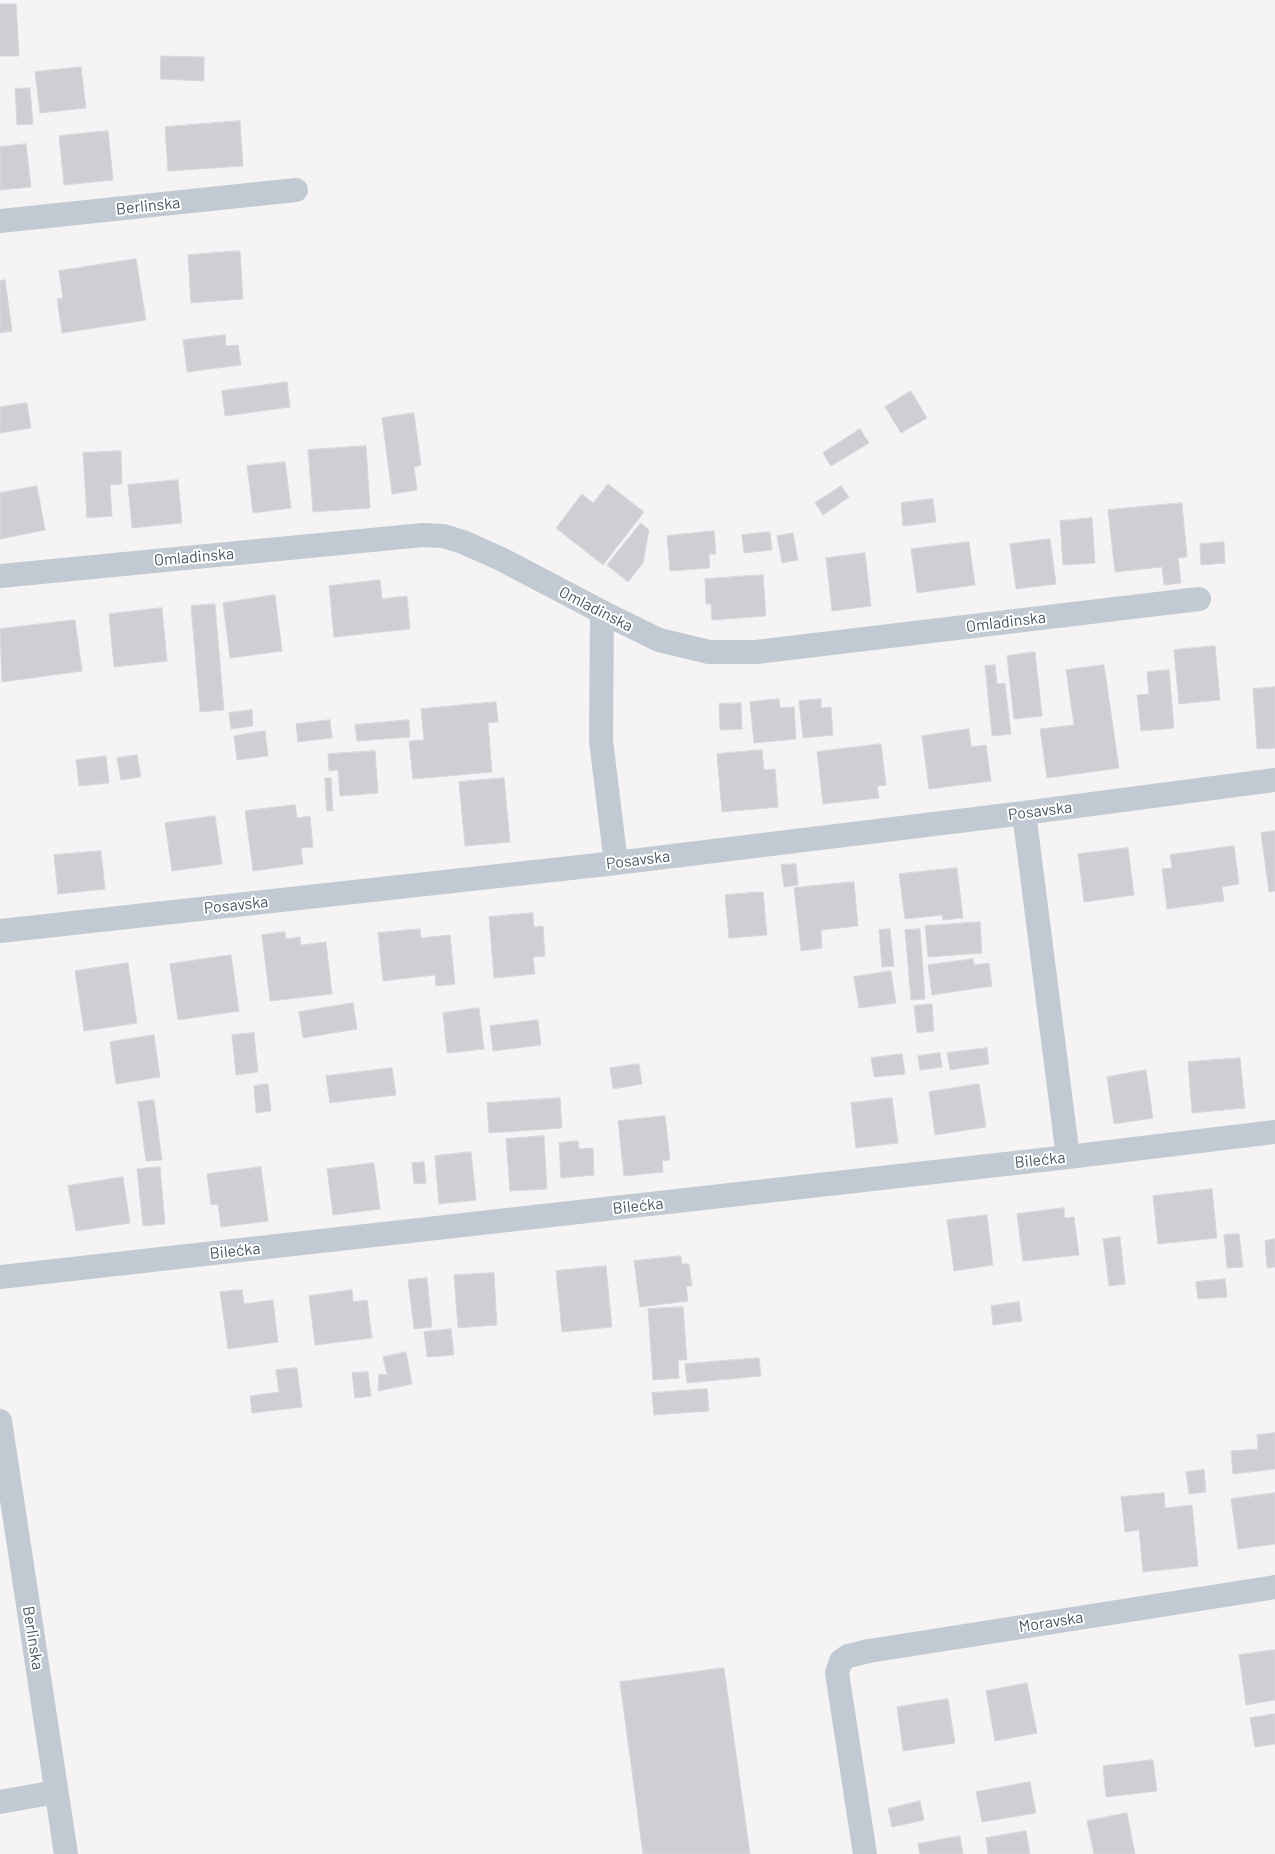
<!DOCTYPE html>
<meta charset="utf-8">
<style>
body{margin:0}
canvas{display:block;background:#f5f3f3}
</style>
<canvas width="1275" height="1854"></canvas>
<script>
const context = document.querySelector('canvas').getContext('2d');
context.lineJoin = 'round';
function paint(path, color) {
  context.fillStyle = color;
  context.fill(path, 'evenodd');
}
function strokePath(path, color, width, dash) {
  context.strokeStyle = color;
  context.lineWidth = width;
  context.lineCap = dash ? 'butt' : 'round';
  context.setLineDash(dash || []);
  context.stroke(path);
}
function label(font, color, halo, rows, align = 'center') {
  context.font = font + ' Barlow,sans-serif';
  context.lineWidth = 4;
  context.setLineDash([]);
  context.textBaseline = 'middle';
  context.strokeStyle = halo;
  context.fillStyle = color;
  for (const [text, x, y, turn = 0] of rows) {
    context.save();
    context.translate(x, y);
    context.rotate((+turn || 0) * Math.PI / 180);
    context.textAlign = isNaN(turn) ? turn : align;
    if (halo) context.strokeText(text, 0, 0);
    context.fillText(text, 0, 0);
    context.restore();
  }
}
const building = new Path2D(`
 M0 4H16L19 56H0Z
 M161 56 204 57V81L161 79Z
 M81 67 86 108 40 113 35 72Z
 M30 88 33 124 17 125 15 89Z
 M240 121 243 166 168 171 165 127Z
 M108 131 113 180 64 185 59 136Z
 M26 144 31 187 0 190V147Z
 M240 251 243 299 191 303 188 255Z
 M136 259 146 320 62 333 57 299 63 298 59 271Z
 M5 280 12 331 0 333V281Z
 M225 335 226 346 238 345 241 365 187 372 183 340Z
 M287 382 290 407 225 416 222 391Z
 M911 391 927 418 901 433 885 407Z
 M27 403 31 428 0 433V407Z
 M414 413 421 465 414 467 417 490 392 494 382 418Z
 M860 429 869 443 831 466 823 453Z
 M366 446 370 508 313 512 308 450Z
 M121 451 122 484 110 485 112 516 87 518 83 453Z
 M285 462 291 508 253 513 247 466Z
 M178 480 182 523 132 528 128 485Z
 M608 484 644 512 603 565 556 528 582 494 593 503Z
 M37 486 45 530 0 539V493Z
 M841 486 849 497 823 515 815 503Z
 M933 499 936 522 903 526 901 503Z
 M1182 503 1187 557 1178 558 1181 583 1164 585 1162 567 1115 572 1108 510Z
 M1092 518 1095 563 1063 565 1060 521Z
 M641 523 649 530 643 563 628 582 607 565Z
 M714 531 716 554H709L710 568 670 571 667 536Z
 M770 532 772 550 744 553 742 535Z
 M793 533 798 560 782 563 777 536Z
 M1050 539 1056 584 1016 589 1010 544Z
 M969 542 975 585 917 593 911 549Z
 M1224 542 1225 563 1201 565 1200 544Z
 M865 553 871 606 832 611 826 558Z
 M763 575 766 616 712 620 711 604H706L705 579Z
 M380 580 382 599 407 596 410 629 334 637 329 586Z
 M275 595 282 651 230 658 223 603Z
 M215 604 224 710 200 712 191 606Z
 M162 608 167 661 114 667 109 614Z
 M75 620 82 671 2 682 0 629Z
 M1215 646 1220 700 1179 704 1174 650Z
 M1035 652 1042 716 1014 719 1007 656Z
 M995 665 997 684 1005 683 1011 734 992 736 985 666Z
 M1104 665 1119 768 1047 778 1040 729 1074 725 1066 670Z
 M1169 670 1174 728 1141 731 1137 695 1149 694 1147 672Z
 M1275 687V748L1257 749 1253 689Z
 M779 699 780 708 794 707 796 739 754 743 750 702Z
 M821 699V708L831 707 833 735 803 738 799 701Z
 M496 702 498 722 488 723 492 772 413 779 409 741 424 740 421 709Z
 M741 703 742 729 720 730 719 704Z
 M252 710 253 726 231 729 229 713Z
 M330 720 332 738 298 742 296 724Z
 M409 720 410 737 357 741 355 725Z
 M969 729 971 747 986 745 991 781 929 789 922 736Z
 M265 731 268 756 237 760 234 736Z
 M881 744 886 785 877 786 879 798 823 804 817 752Z
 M762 750 764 770 775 769 778 807 722 812 717 754Z
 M375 751 378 793 340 796 338 770 329 771 328 754Z
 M137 755 141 777 121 780 117 758Z
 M106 756 109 783 79 786 76 760Z
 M325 778H331L333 811H327Z
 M504 778 510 842 465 846 459 782Z
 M295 805 297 818 310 816 313 847 301 848 303 864 253 871 245 811Z
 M215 816 222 864 172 871 165 823Z
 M1275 831V891L1269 892 1261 833Z
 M1234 846 1239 884 1222 887 1224 901 1167 909 1162 869 1172 868 1170 855Z
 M1128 848 1134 895 1084 902 1078 854Z
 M101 851 105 889 58 894 54 855Z
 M796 864 798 885 784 887 781 865Z
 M957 868 963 918 943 920 942 915 905 919 899 874Z
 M854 882 858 926 821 930 822 948 801 951 794 888Z
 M763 892 767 935 729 938 725 895Z
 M533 913 534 927 543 926 545 956 533 957 535 974 494 978 489 917Z
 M980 922 982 953 928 957 925 926Z
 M420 929 421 938 450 935 455 984 436 986 435 975 383 981 378 933Z
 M890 929 894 966 882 967 879 930Z
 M920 929 925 999 911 1000 905 930Z
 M285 932 286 939 300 937 301 945 326 942 332 994 270 1001 262 935Z
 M231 955 239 1011 178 1020 170 964Z
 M973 959 974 965 989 963 992 986 932 995 928 965Z
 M128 963 137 1023 84 1031 75 971Z
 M891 971 896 1003 859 1008 854 977Z
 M353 1003 357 1029 303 1038 299 1012Z
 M932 1004 934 1031 917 1033 914 1006Z
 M479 1008 484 1049 447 1053 443 1013Z
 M538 1020 541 1045 493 1051 490 1026Z
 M254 1033 258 1072 236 1075 232 1035Z
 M154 1035 160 1077 116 1084 110 1042Z
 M987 1048 989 1064 950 1070 947 1053Z
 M940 1053 942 1067 920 1070 918 1056Z
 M902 1054 905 1074 874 1077 871 1058Z
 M1240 1058 1245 1108 1192 1113 1188 1062Z
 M639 1064 642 1084 613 1089 610 1068Z
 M392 1068 396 1095 330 1103 326 1076Z
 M1146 1070 1153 1118 1114 1124 1107 1077Z
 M268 1084 271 1111 256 1113 254 1086Z
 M979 1084 986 1127 935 1135 929 1092Z
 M560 1098 562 1128 489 1133 487 1103Z
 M892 1098 898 1143 856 1148 851 1103Z
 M154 1100 162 1160 146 1161 138 1102Z
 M665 1116 670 1160 662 1161 663 1172 624 1176 618 1121Z
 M544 1136 547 1189 510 1191 506 1139Z
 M578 1141 579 1149 593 1148 594 1175 561 1178 559 1143Z
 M471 1152 476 1200 439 1204 435 1156Z
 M424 1162 426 1183 414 1184 412 1163Z
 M374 1163 380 1209 333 1215 327 1169Z
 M160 1167 165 1224 143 1226 137 1169Z
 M261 1167 268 1221 221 1227 218 1204 211 1205 207 1174Z
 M123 1177 130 1223 76 1231 68 1186Z
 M1212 1189 1217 1238 1158 1244 1153 1196Z
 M1064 1208 1065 1218 1074 1217 1079 1255 1023 1261 1017 1214Z
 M987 1215 993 1265 954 1271 947 1220Z
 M1239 1234 1243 1267 1227 1268 1224 1235Z
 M1120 1237 1125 1284 1109 1286 1103 1239Z
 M1275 1239V1267L1267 1268 1265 1241Z
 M681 1256 682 1264H689L692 1286H686L688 1301 640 1307 634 1261Z
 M606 1266 612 1327 562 1332 556 1271Z
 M494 1273 497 1325 458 1328 454 1275Z
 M427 1278 432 1327 414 1329 408 1280Z
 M1225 1279 1227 1297 1198 1299 1196 1282Z
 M242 1290 244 1304 273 1300 278 1342 228 1349 220 1292Z
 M352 1290 353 1302 367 1300 372 1338 315 1345 309 1296Z
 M1019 1302 1022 1321 993 1325 991 1306Z
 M683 1307 687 1360H678L679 1378 653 1380 648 1309Z
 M451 1329 454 1355 427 1357 424 1332Z
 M406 1352 412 1384 378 1391 379 1374 387 1375 383 1357Z
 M759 1358 761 1376 687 1383 685 1364Z
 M297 1368 302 1407 252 1413 250 1396 279 1392 276 1370Z
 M368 1372 371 1396 355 1398 352 1373Z
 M707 1389 709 1411 654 1415 652 1393Z
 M1275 1433V1469L1233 1474 1231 1451 1258 1449 1257 1435Z
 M1204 1470 1206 1492 1189 1494 1186 1472Z
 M1164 1493 1165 1508 1192 1505 1198 1566 1143 1572 1139 1530 1125 1532 1121 1497Z
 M1275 1493V1544L1238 1549 1231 1499Z
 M1275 1650V1700L1246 1705 1239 1655Z
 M724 1668 750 1854H643L620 1682Z
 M1027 1683 1037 1733 995 1741 986 1691Z
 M948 1699 955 1743 903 1751 897 1707Z
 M1275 1714V1744L1255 1747 1250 1718Z
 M1153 1760 1157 1791 1106 1797 1103 1766Z
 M1030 1782 1036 1813 982 1822 976 1792Z
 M920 1801 924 1820 892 1827 888 1809Z
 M1127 1813 1135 1854H1094L1087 1821Z
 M1026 1831 1030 1854H988L986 1838Z
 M960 1836 963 1854H920L918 1844Z`);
paint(building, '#cdcfd5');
strokePath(building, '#d7d9de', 1);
strokePath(new Path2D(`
 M0 221 296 190
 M0 576 423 535 443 536 463 542 501 559 602 612 659 640 709 652H756L1199 599
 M602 612 601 741 616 863
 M1024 813 1068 1157
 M0 931 616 863 1024 813 1275 780
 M0 1277 1068 1157 1275 1132
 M0 1421 66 1854
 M0 1802 56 1792
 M865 1854 837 1673 841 1661 848 1656 869 1651 1275 1587`), '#c1cad2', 24);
label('16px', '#4a5661', '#fff', [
 ["Berlinska",148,206,-6],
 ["Omladinska",194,557,-5],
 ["Omladinska",596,609,27],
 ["Omladinska",1006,622,-7],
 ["Posavska",1040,811,-7],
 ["Posavska",638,860,-7],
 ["Posavska",236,905,-6],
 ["Bilećka",1040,1160,-6],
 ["Bilećka",638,1206,-6],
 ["Bilećka",235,1251,-6],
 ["Moravska",1051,1622,-9],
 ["Berlinska",33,1638,81]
]);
</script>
